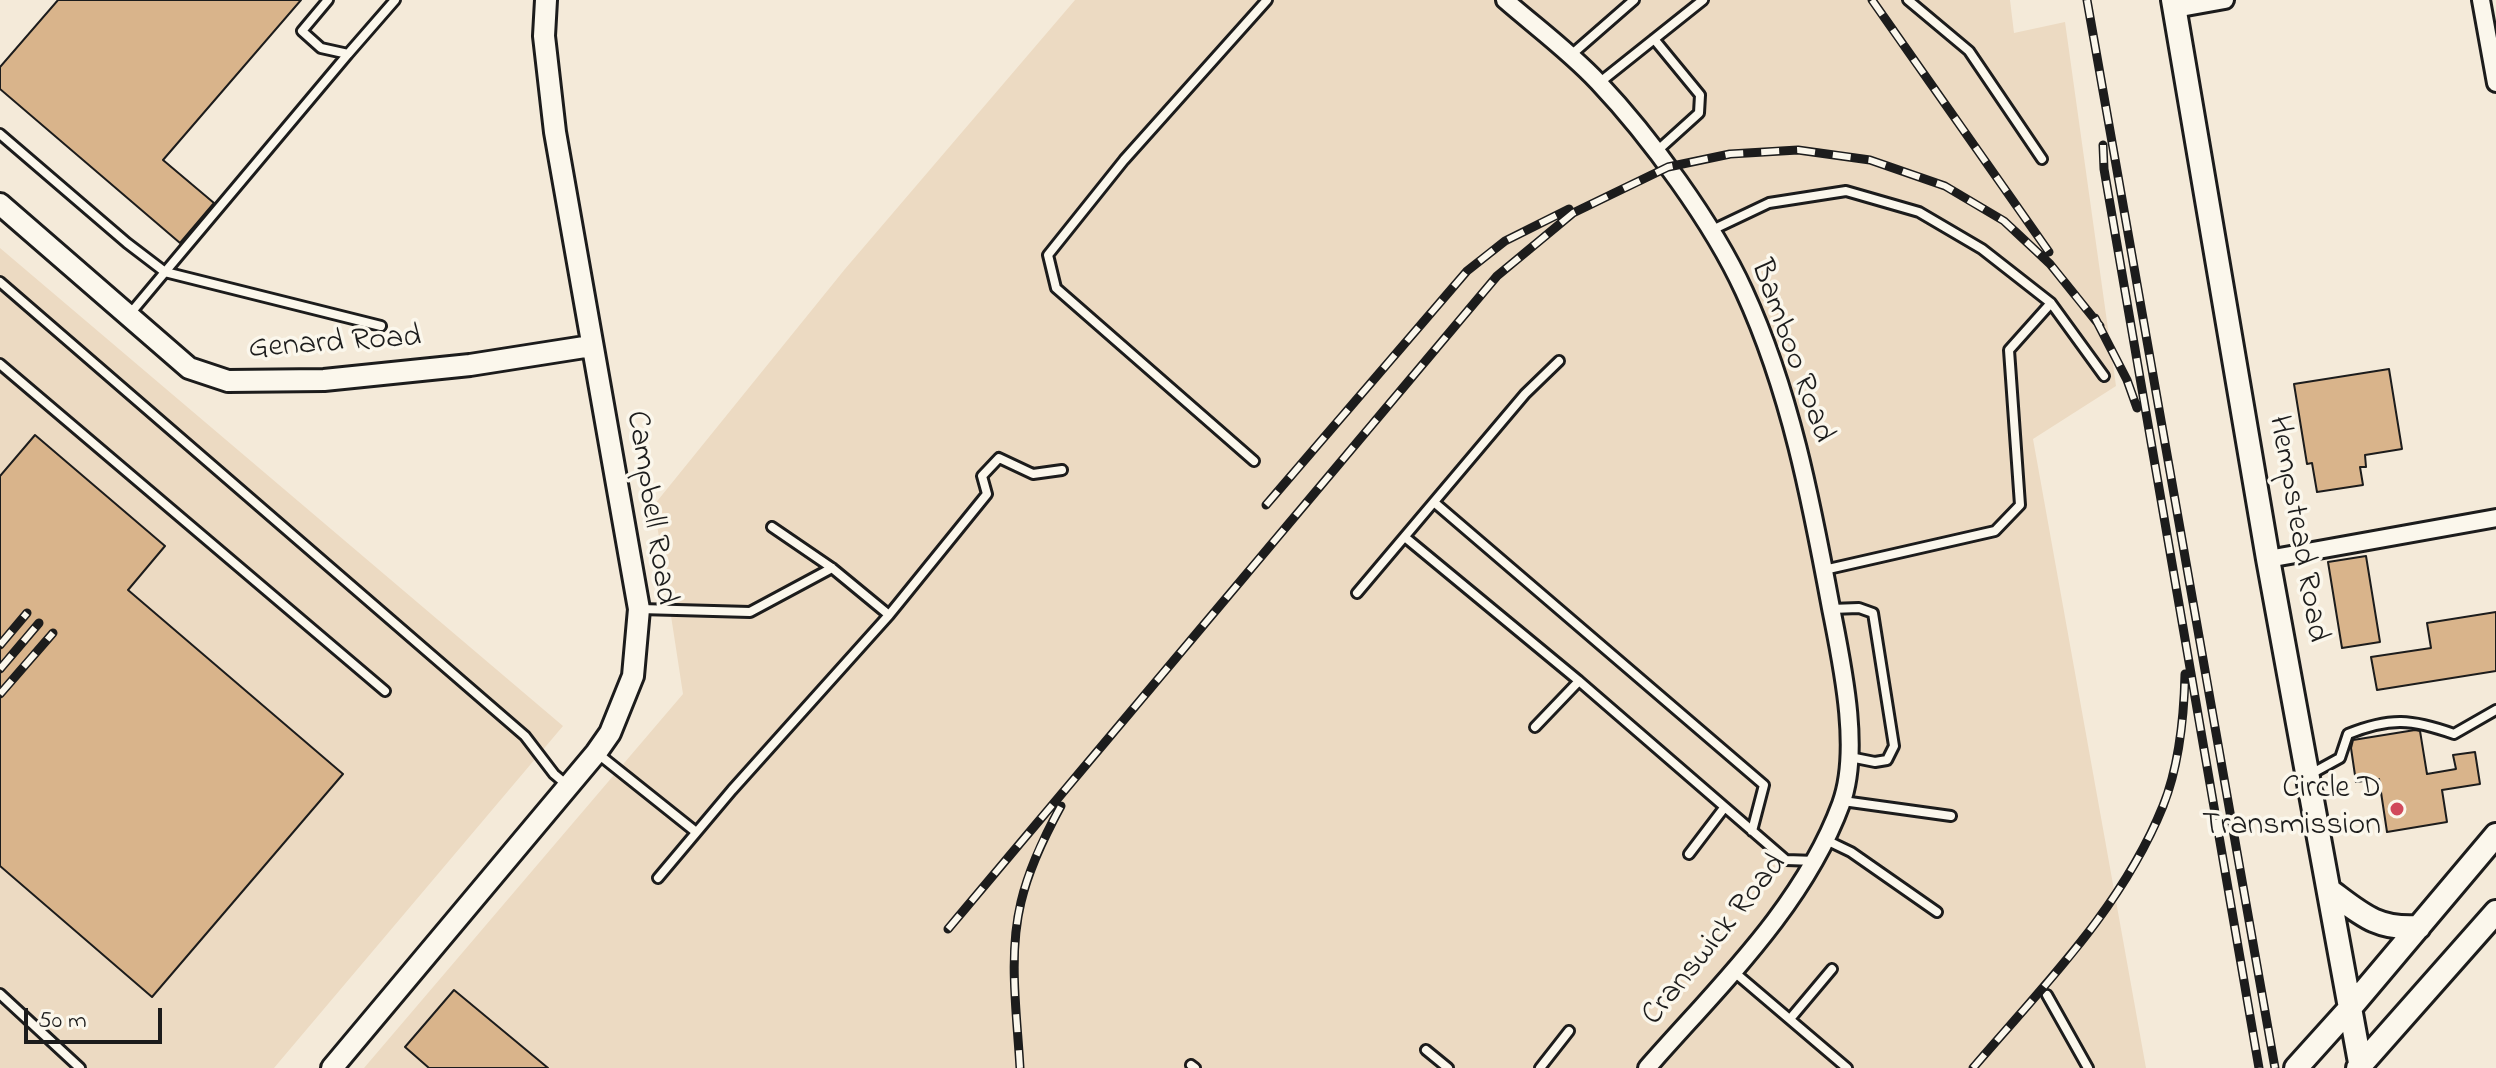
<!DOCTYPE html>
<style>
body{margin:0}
#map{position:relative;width:2496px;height:1068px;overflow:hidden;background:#f4ead9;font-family:"Indie Flower",sans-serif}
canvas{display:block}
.scale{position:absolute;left:24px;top:1008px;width:138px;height:36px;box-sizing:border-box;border:4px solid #1c1c1c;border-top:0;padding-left:10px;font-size:24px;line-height:28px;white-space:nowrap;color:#1c1c1c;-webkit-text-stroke:6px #fbf7ec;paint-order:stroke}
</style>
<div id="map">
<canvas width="2496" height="1068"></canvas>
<div class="scale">50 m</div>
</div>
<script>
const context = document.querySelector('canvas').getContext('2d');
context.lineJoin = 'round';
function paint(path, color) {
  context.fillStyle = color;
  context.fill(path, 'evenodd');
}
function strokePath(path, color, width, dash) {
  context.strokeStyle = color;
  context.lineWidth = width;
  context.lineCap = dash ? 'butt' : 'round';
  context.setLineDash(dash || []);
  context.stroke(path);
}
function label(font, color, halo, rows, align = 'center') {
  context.font = font + ' "Indie Flower",sans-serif';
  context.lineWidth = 7;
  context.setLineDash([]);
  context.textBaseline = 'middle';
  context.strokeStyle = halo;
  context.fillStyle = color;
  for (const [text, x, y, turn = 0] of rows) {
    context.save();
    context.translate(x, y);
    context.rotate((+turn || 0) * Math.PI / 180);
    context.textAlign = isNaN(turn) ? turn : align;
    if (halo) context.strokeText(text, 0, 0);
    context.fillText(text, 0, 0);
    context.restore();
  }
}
paint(new Path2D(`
 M1075 0H2010L2014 33 2065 22 2116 386 2033 439 2146 1068H364L683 694 654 505 845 269Z
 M0 248 563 726 274 1068H0Z`), '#ecdac2');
const building = new Path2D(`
 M58 0H301L163 160 214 203 180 243 0 89V67Z
 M2389 369 2402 449 2365 455 2366 467H2360L2363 485 2317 492 2312 463 2307 464 2294 384Z
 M35 435 165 546 128 590 343 774 152 997 0 866V476Z
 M2366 556 2380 642 2342 648 2328 562Z
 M2496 612V671L2377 690 2371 657 2431 648 2427 623Z
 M2415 730 2420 731 2427 774 2456 769 2453 755 2475 752 2480 784 2442 790 2447 822 2387 832 2379 779 2356 782 2351 748 2353 740Z
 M454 990 548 1068H429L405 1047Z`);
paint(building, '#d9b48b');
strokePath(building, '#1c1c1c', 2);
const service = new Path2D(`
 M328 0 302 31 321 48 348 54 395 0
 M1908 0 1969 51 2042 159
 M1654 39 1700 95 1699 113 1657 151
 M1571 55 1634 0
 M1599 83 1703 0
 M0 134 127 243 165 272 348 54
 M1710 231 1769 203 1846 191 1919 212 1982 249 2051 303 2104 376
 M0 282 525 736 554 774 567 785
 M129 315 165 272 381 326
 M0 364 385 691
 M1254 461 1056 288 1048 255 1124 160 1267 0
 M1435 503 1764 785 1752 831
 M772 527 832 568 889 615
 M1406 538 1579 681 1786 860 1816 861
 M1824 570 1995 531 2020 505 2009 350 2051 303
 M1357 593 1525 394 1559 361
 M640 609 750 612 832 568
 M1831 609 1859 608 1873 613 1894 746 1887 760 1875 762 1850 757
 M1535 727 1579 681
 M597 753 696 832
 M2309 775 2340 758 2348 734C2390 717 2412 719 2454 734L2496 710
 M1843 801 1951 816
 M1826 840 1851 852 1937 912
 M1689 854 1724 808
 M658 878 732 790 889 615 987 494 982 476 999 458 1033 474 1062 470
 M1733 971 1847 1068
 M0 994 80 1068
 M2047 995 2088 1068
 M1790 1019 1832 969
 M1426 1050 1448 1068
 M1191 1065 1195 1068
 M1540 1068 1569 1031`);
const minor = new Path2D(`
 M1505 0C1536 27 1570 52 1598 82 1649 136 1713 223 1744 291 1790 391 1811 500 1831 608 1842 664 1861 750 1841 804 1803 907 1718 987 1647 1068
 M2481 0 2496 83
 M2175 9 2225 0
 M2268 559 2496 518`);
const tertiary = new Path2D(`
 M0 204 189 368 228 381 324 380 470 365 591 346
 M332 1068 596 753 610 733 633 676 639 609 555 132 544 36 546 0`);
const secondary = new Path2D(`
 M2173 0 2268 559 2361 1068
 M2329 890C2361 914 2377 930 2419 927
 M2296 1068 2351 1007 2496 835
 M2358 1068 2496 912`);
strokePath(service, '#1c1c1c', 14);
strokePath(minor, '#1c1c1c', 22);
strokePath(tertiary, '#1c1c1c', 26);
strokePath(secondary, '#1c1c1c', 28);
strokePath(service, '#fbf7ec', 8);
strokePath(minor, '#fbf7ec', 16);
strokePath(tertiary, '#fbf7ec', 20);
strokePath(secondary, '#fbf7ec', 22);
const rail = new Path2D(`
 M1872 0 2049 252
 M2087 0 2275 1068
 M2103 145 2104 169 2259 1068
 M2095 318 2127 380 2137 408
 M1266 505 1467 271 1505 241 1569 209
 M0 645 27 613
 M0 669 39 623
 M0 694 53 633
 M948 929 1497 276 1573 213 1668 167 1730 154 1798 150 1870 160 1945 186 2004 221 2050 264 2100 326
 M1020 1068C1017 1014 1008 956 1021 902 1029 868 1044 837 1061 806
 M1973 1068C2043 986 2122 908 2163 806 2179 766 2184 717 2185 674`);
strokePath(rail, '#1c1c1c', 9);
strokePath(rail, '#fbf7ec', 6, [18]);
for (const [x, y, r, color] of [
 [2397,809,8,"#d1495b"]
]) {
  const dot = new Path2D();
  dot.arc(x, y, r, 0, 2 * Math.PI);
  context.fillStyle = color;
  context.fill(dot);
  strokePath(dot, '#fbf7ec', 3);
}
label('32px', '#1c1c1c', '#fbf7ec', [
 ["Genard Road",335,345,-4],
 ["Bamboo Road",1790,352,70],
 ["Campbell Road",649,508,81],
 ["Hempstead Road",2296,529,80],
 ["Cranswick Road",1716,941,-51]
]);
label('32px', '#1c1c1c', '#fbf7ec', [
 ["Circle D",2381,791],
 ["Transmission",2381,828]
], 'right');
</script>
